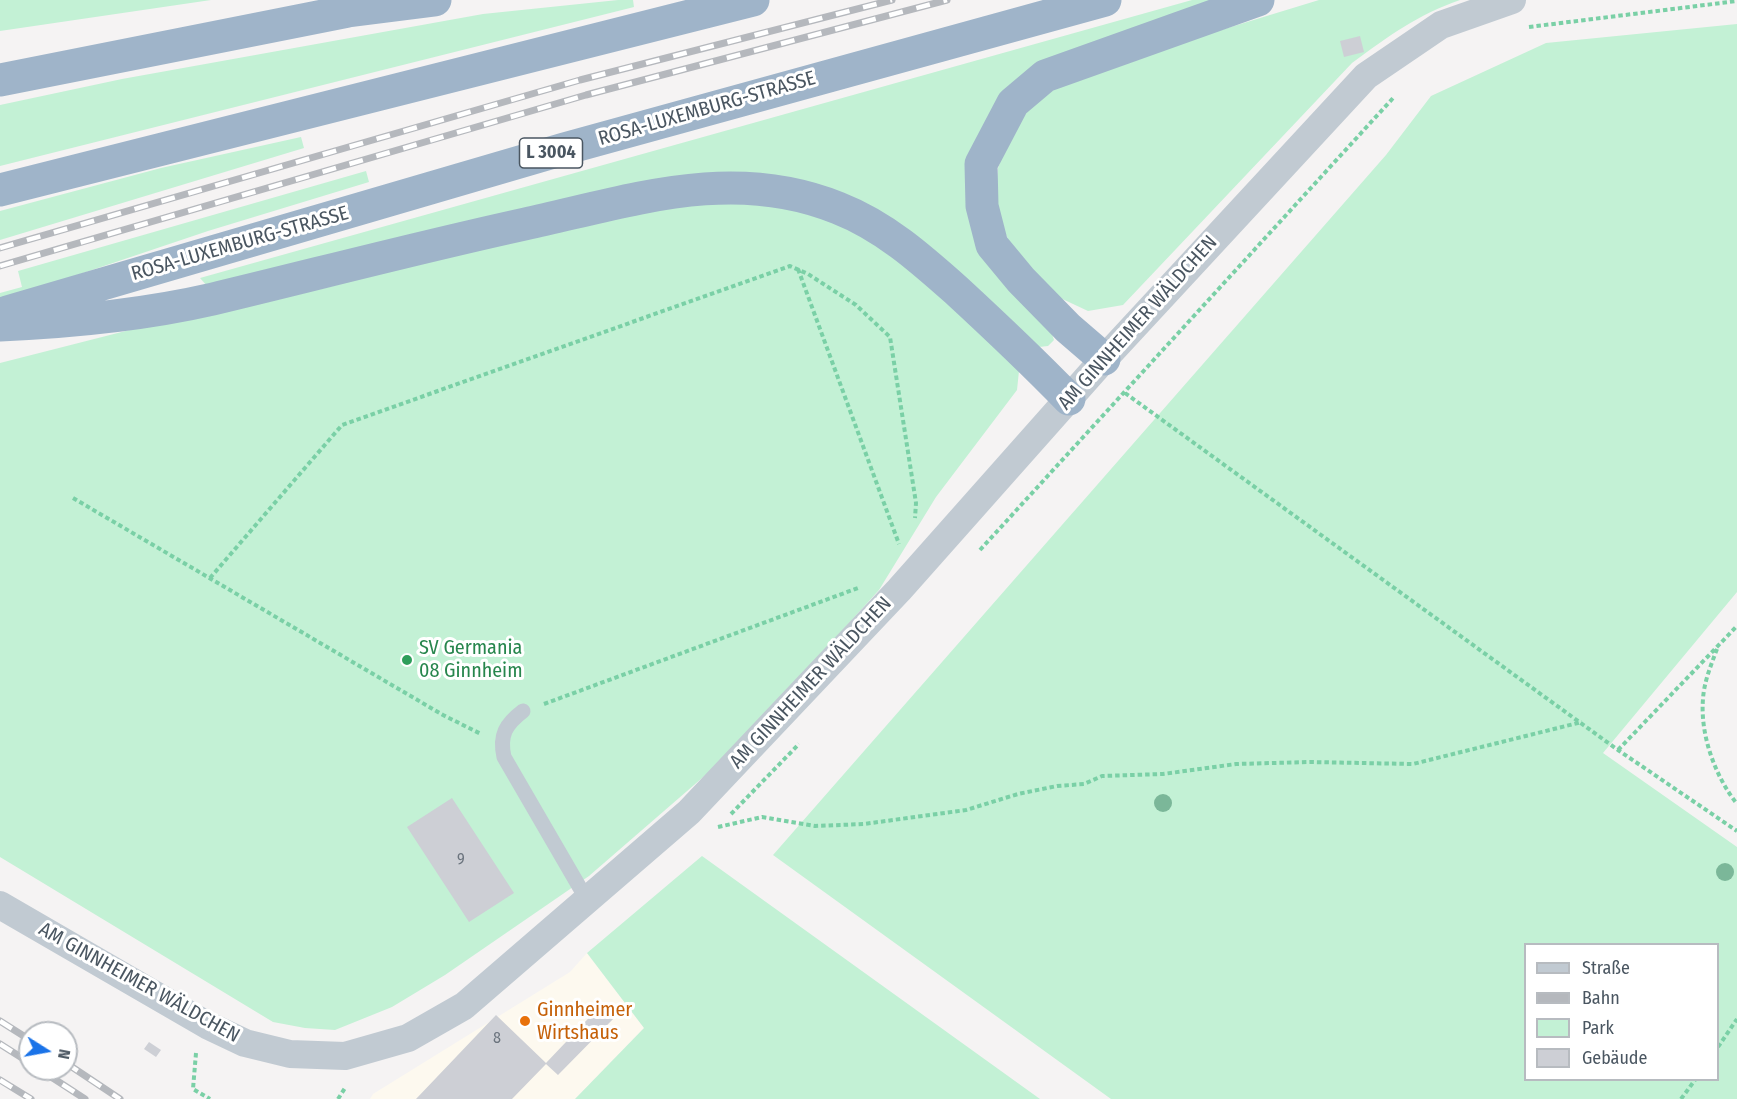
<!DOCTYPE html>
<meta charset="utf-8">
<style>
body{margin:0}
#map{position:relative;width:1737px;height:1099px;overflow:hidden;background:#f5f3f3;font-family:"Fira Sans Condensed",sans-serif}
canvas{display:block}
.legend{position:absolute;left:1524px;top:943px;width:195px;height:138px;box-sizing:border-box;background:#fff;border:2px solid #b7bbc0;margin:0;padding:8px 10px;list-style:none;font-size:18px;color:#4a5661}
.legend li{display:flex;align-items:center;gap:12px;height:30px}
.legend b{width:30px;border:2px solid #b7bbc0}
.north{position:absolute;left:18px;top:1021px;width:60px;height:60px;box-sizing:border-box;background:#fff;border:2px solid #b7bbc0;border-radius:50%;rotate:101deg;font-size:16px;font-weight:700;line-height:24px;text-align:center;color:#4a5661}
.north::after{content:'';display:block;margin:auto;width:21px;height:27px;background:#1a73e8;clip-path:polygon(50% 0,100% 100%,50% 72%,0 100%)}
</style>
<div id="map">
<canvas width="1737" height="1099"></canvas>
<ul class="legend">
<li><b style="height:8px;background:#c1cad2"></b>Straße</li>
<li><b style="height:8px;background:#b5b8bd"></b>Bahn</li>
<li><b style="height:16px;background:#c3f1d5"></b>Park</li>
<li><b style="height:16px;background:#cdcfd5"></b>Gebäude</li>
</ul>
<div class="north">N</div>
</div>
<script>
const context = document.querySelector('canvas').getContext('2d');
context.lineJoin = 'round';
function paint(path, color) {
  context.fillStyle = color;
  context.fill(path, 'evenodd');
}
function strokePath(path, color, width, dash) {
  context.strokeStyle = color;
  context.lineWidth = width;
  context.lineCap = dash ? 'butt' : 'round';
  context.setLineDash(dash || []);
  context.stroke(path);
}
function label(font, color, halo, rows, align = 'center') {
  context.font = font + ' "Fira Sans Condensed",sans-serif';
  context.lineWidth = 6;
  context.setLineDash([]);
  context.textBaseline = 'middle';
  context.strokeStyle = halo;
  context.fillStyle = color;
  for (const [text, x, y, turn = 0] of rows) {
    context.save();
    context.translate(x, y);
    context.rotate((+turn || 0) * Math.PI / 180);
    context.textAlign = isNaN(turn) ? turn : align;
    if (halo) context.strokeText(text, 0, 0);
    context.fillText(text, 0, 0);
    context.restore();
  }
}
paint(new Path2D(`
 M587 953 644 1028 575 1099H370L373 1094 570 972Z`), '#fdf9ef');
paint(new Path2D(`
 M0 0H211L0 31Z
 M618 0H633L634 7 0 166V105L122 79 483 14Z
 M1192 0H1213L1088 45 971 160 1051 331 1054 340 1048 346 1039 347 793 181 207 286 200 278Z
 M1319 0H1460C1419 14 1387 37 1352 63L1123 305 1088 311 1056 296 1004 239 995 205 998 168 1009 137 1025 110 1050 89 1185 41Z
 M1737 24V592L1603 753 1737 847V1099H1111L773 855 1386 155 1431 96 1546 43ZM1526 944H1718V1080H1526Z
 M301 137 304 148 0 240V211L161 168Z
 M366 171 369 182 208 231 0 301V293L22 287 18 271Z
 M745 199 831 217 907 264 1019 371 1017 390 936 497 879 590 760 721 709 772 589 876 445 975 392 1007 335 1030 305 1028 273 1022 0 857V363L212 309 691 202Z
 M702 856 1040 1099H575L644 1028 587 953Z`), '#c3f1d5');
paint(new Path2D(`
 M1360 36 1364 52 1344 57 1340 41Z
 M452 798 514 893 469 922 407 827Z
 M604 1002 617 1015 558 1075 546 1064 512 1099H416L496 1015 546 1063Z
 M149 1042 161 1050 156 1057 144 1049Z`), '#cdcfd5');
strokePath(new Path2D(`
 M1529 27 1737 1
 M798 269 899 544
 M1125 393 1618 750 1737 831
 M73 498 443 715 481 734
 M980 550 1394 97
 M210 578 342 425 790 266 808 274 856 305 890 337 916 503 915 518
 M1717 649C1711 665 1704 682 1703 699 1700 735 1715 776 1737 804
 M544 704 858 588
 M1618 750 1737 626
 M731 814 799 744
 M718 827 762 817 815 826 864 824 966 810 1018 794 1057 786 1084 784 1102 776 1163 774 1236 764 1310 762 1413 764 1582 722
 M1718 1047 1737 1019
 M196 1053 193 1089 210 1099
 M338 1099 345 1088
 M1681 1099 1695 1080`), '#7ad0a6', 4, [4.5, 3]);
strokePath(new Path2D(`
 M523 711C506 724 499 735 504 757L587 900`), '#c1cad2', 15);
strokePath(new Path2D(`
 M0 905 207 1025 245 1043 290 1054 345 1056 408 1038 464 1006 689 812 899 590 1104 359 1366 76 1441 25 1512 0`), '#c1cad2', 28);
strokePath(new Path2D(`
 M0 80 348 11 435 0
 M0 190 753 0
 M7 312 564 149 1105 0
 M0 325C72 322 143 315 213 299 317 274 420 247 525 224 631 201 732 165 838 208 884 226 920 258 956 290 995 326 1033 362 1069 399
 M1104 359 1068 328 1021 280 992 245 982 206 981 164 1013 103 1045 76 1258 0`), '#9fb4c9', 33);
const rail = new Path2D(`
 M0 248 580 80 892 0
 M0 266 586 95 947 0
 M0 1021 30 1040
 M0 1044 30 1063
 M66 1063 120 1099
 M39 1069 85 1099
 M0 1080 31 1099`);
strokePath(rail, '#b5b8bd', 7);
strokePath(rail, '#fff', 4.5, [14]);
context.fillStyle = '#7bb799';
for (const [x, y] of [
 [1163,803],
 [1725,872]
]) {
  context.beginPath();
  context.arc(x, y, 9, 0, 2 * Math.PI);
  context.fill();
}
for (const [x, y, r, color] of [
 [407,660,6,"#2e9e5b"],
 [525,1021,6,"#e8710a"]
]) {
  const dot = new Path2D();
  dot.arc(x, y, r, 0, 2 * Math.PI);
  context.fillStyle = color;
  context.fill(dot);
  strokePath(dot, '#fff', 2);
}
label('16px', '#6b747e', null, [
 ["9",461,860],
 ["8",497,1039]
]);
for (const [x, y, w] of [
 [551,153,63]
]) {
  const box = new Path2D();
  box.roundRect(x - w / 2, y - 15, w, 30, 4.5);
  context.fillStyle = '#fff';
  context.fill(box);
  strokePath(box, '#4a5661', 1.5);
}
label('bold 18px', '#4a5661', null, [
 ["L 3004",551,153]
]);
label('20px', '#4a5661', '#fff', [
 ["ROSA-LUXEMBURG-STRASSE",707,109,-16],
 ["ROSA-LUXEMBURG-STRASSE",240,244,-16],
 ["AM GINNHEIMER WÄLDCHEN",1138,323,-48],
 ["AM GINNHEIMER WÄLDCHEN",811,683,-47],
 ["AM GINNHEIMER WÄLDCHEN",139,983,29]
]);
label('20px', '#27864d', '#fff', [
 ["SV Germania",419,648],
 ["08 Ginnheim",419,671]
], 'left');
label('20px', '#c56008', '#fff', [
 ["Ginnheimer",537,1010],
 ["Wirtshaus",537,1033]
], 'left');
</script>
